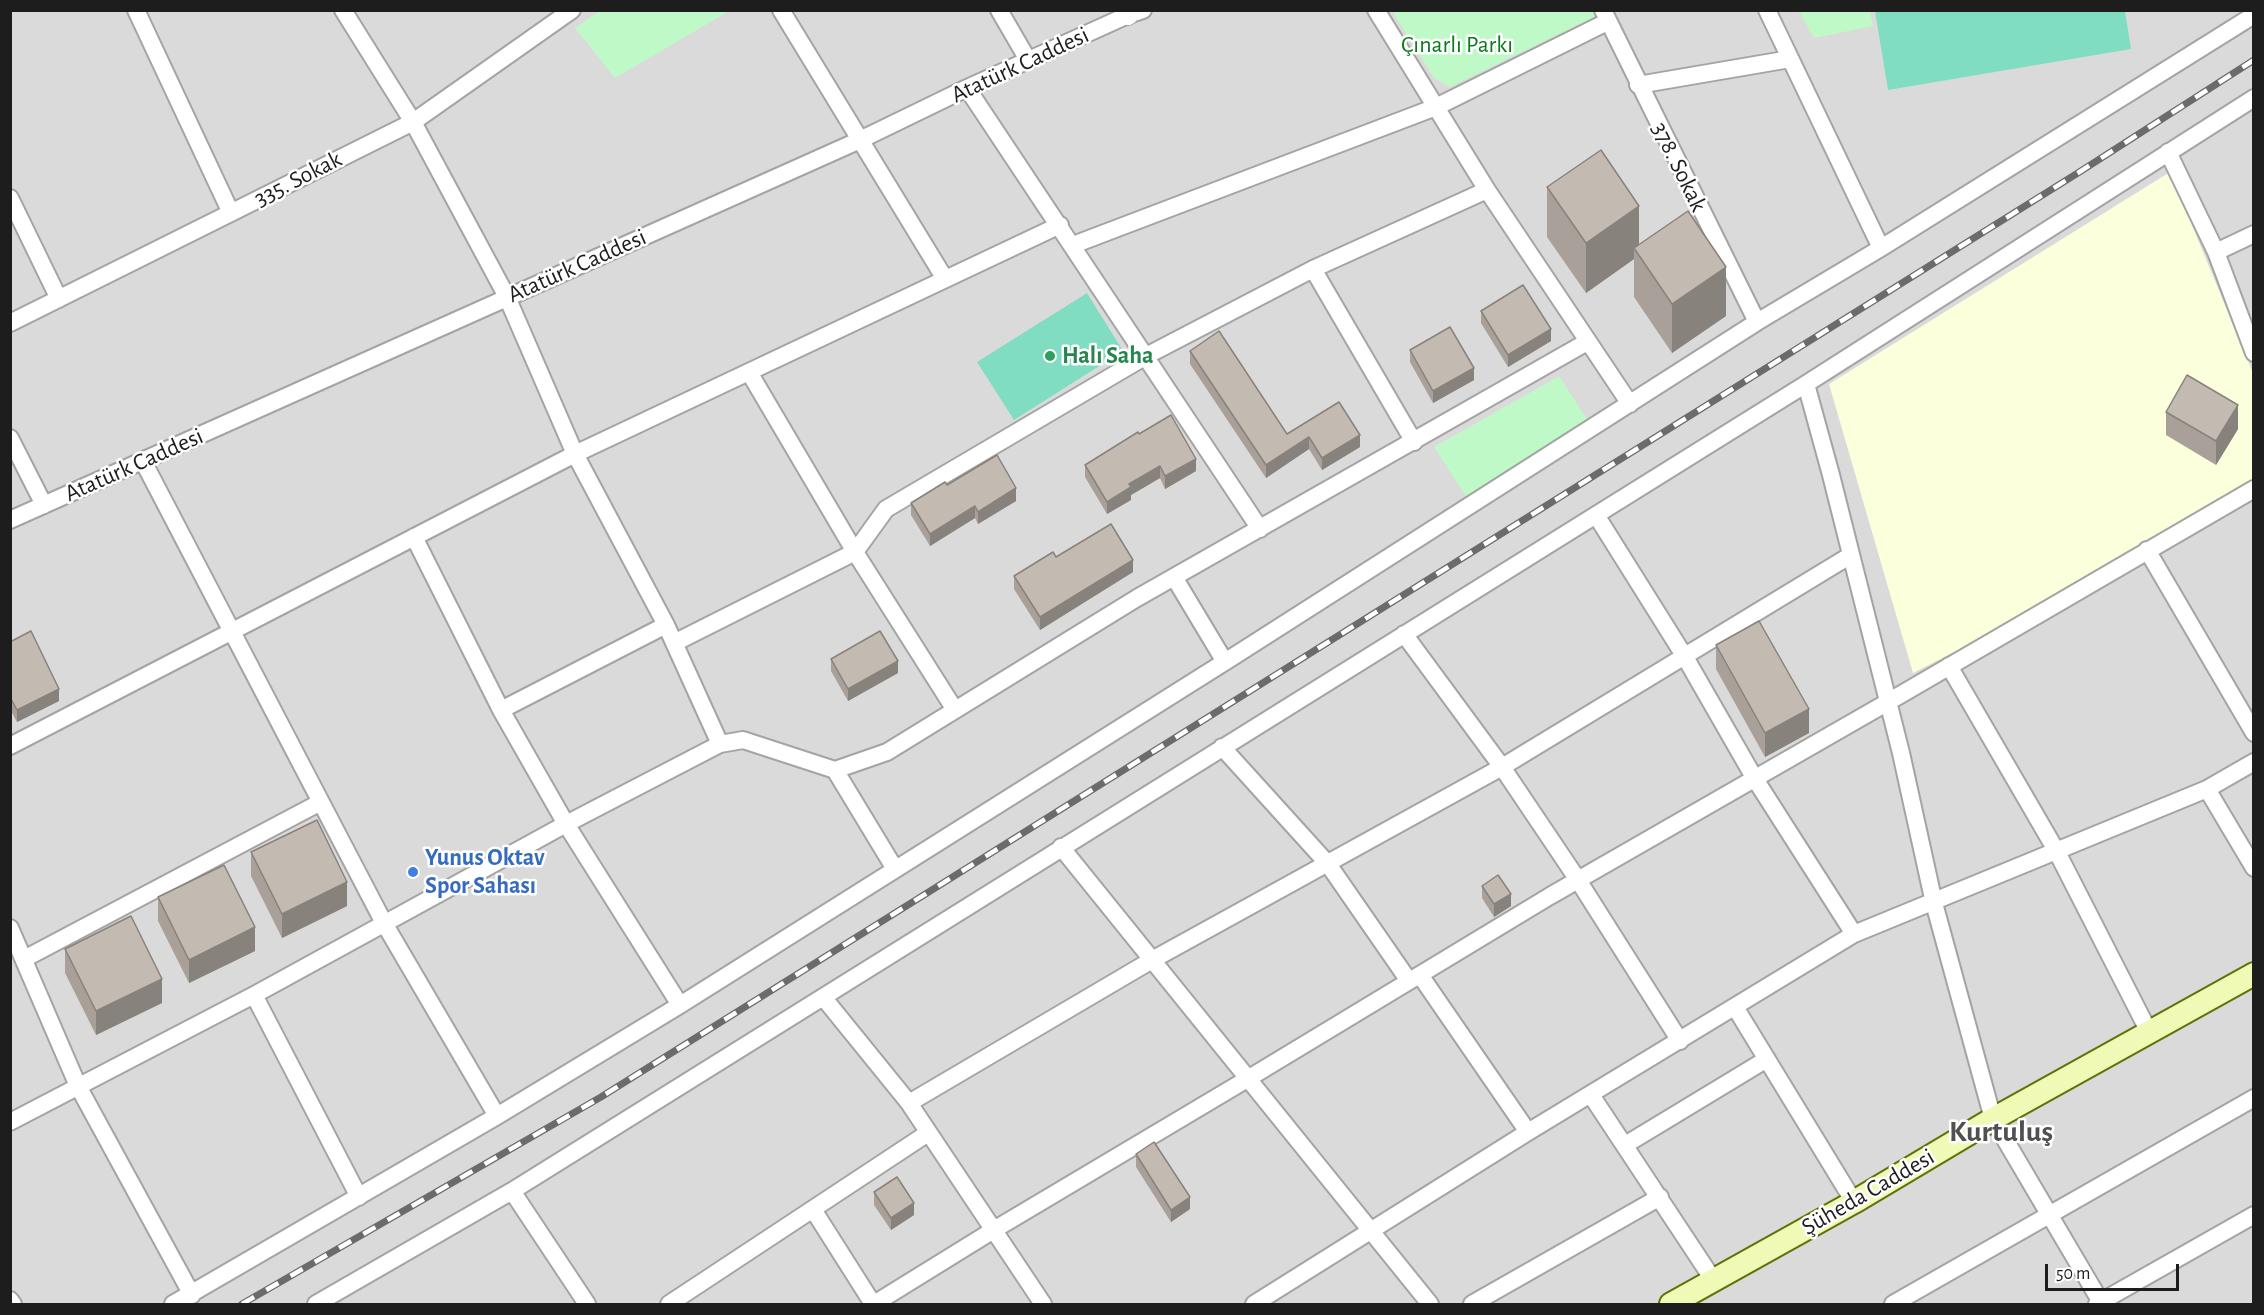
<!DOCTYPE html>
<meta charset="utf-8">
<style>
body{margin:0}
#map{position:relative;width:2264px;height:1315px;overflow:hidden;background:#eeebe3;font-family:"Alegreya Sans",sans-serif}
canvas{display:block}
.frame{position:absolute;inset:0;border:12px solid #1d1d1d;pointer-events:none}
.scale{position:absolute;left:2045px;top:1264px;width:134px;height:27px;box-sizing:border-box;border:3px solid #1d1d1d;border-top:0;padding-left:8px;font-size:18px;line-height:21px;white-space:nowrap;color:#1d1d1d;-webkit-text-stroke:4px #fff;paint-order:stroke}
</style>
<div id="map">
<canvas width="2264" height="1315"></canvas>
<div class="frame"></div>
<div class="scale">50 m</div>
</div>
<script>
const context = document.querySelector('canvas').getContext('2d');
context.lineJoin = 'round';
function paint(path, color) {
  context.fillStyle = color;
  context.fill(path, 'evenodd');
}
function strokePath(path, color, width, dash) {
  context.strokeStyle = color;
  context.lineWidth = width;
  context.lineCap = dash ? 'butt' : 'round';
  context.setLineDash(dash || []);
  context.stroke(path);
}
function label(font, color, halo, rows, align = 'center') {
  context.font = font + ' "Alegreya Sans",sans-serif';
  context.lineWidth = 5;
  context.setLineDash([]);
  context.textBaseline = 'middle';
  context.strokeStyle = halo;
  context.fillStyle = color;
  for (const [text, x, y, turn = 0] of rows) {
    context.save();
    context.translate(x, y);
    context.rotate((+turn || 0) * Math.PI / 180);
    context.textAlign = isNaN(turn) ? turn : align;
    if (halo) context.strokeText(text, 0, 0);
    context.fillText(text, 0, 0);
    context.restore();
  }
}
paint(new Path2D(`
 M11 11H2253V1304H11Z`), '#dbdada');
paint(new Path2D(`
 M2170 172 2253 373V479L2011 623 1913 673 1829 384Z`), '#fcffdb');
paint(new Path2D(`
 M601 10H729V11L615 78 575 28Z
 M1392 11H1598L1594 17 1450 87 1434 78Z
 M1799 11H1870L1873 26 1814 38Z
 M1559 376 1589 422 1469 501 1434 447Z`), '#bff9c8');
paint(new Path2D(`
 M1875 11H2125L2131 49 1888 90Z
 M1087 293 1123 351 1014 420 977 362Z`), '#81ddc1');
const minor = new Path2D(`
 M136 10 231 213
 M343 10 413 122 507 297 575 454 666 625 720 744
 M781 10 945 279
 M999 10 1028 60
 M1376 10 1487 190 1630 404
 M1603 10 1757 322
 M1767 10 1881 248
 M1638 85 1790 59
 M967 88 1260 529
 M2168 152 2216 252 2254 353
 M10 198 59 299
 M1073 245 1436 107 1607 22
 M2216 252 2254 234
 M1313 269 1414 442
 M10 323 413 122 572 10
 M749 372 855 552 955 710
 M1806 384 1831 475 1901 753 1934 903 1993 1119 2102 1304
 M10 438 44 505
 M143 461 384 923 497 1116
 M1596 515 1685 657 1755 779 1854 934
 M10 520 860 140 967 88 1128 15 1143 10
 M414 537 501 710 566 824 680 1005
 M2147 550 2254 733
 M1174 577 1225 662
 M1404 634 1502 767 1578 880 1680 1041
 M674 643 855 552 886 509 1146 356 1313 269 1487 190
 M1949 666 2057 852 2149 1032
 M501 710 666 625
 M10 746 575 454 1060 225
 M1222 747 1328 864 1409 981
 M835 770 895 869
 M2207 789 2254 868
 M1061 847 1430 1304
 M10 928 78 1086 192 1295
 M24 959 319 803
 M1420 975 1528 1132
 M254 995 359 1197
 M823 997 909 1103 1043 1304
 M1735 1007 1854 1202
 M1591 1095 1714 1281
 M909 1103 1152 960 1502 767 1851 555
 M10 1122 254 995 566 824 720 744 743 740 835 770 887 752 1137 598 1587 342
 M1625 1145 1767 1059
 M512 1191 587 1304
 M814 1211 873 1304
 M10 1300 13 1304
 M173 1304 497 1116 680 1005 1231 658 1757 322 1881 248 2254 15
 M316 1304 512 1191 1806 384 2254 98
 M669 1304 928 1133
 M874 1304 992 1231 1249 1078 1550 896 1888 702 2254 489
 M1254 1304 1528 1132 1854 934 2207 789 2254 762
 M1472 1304 1660 1197
 M1893 1304 2254 1098
 M2097 1304 2254 1215`);
const tertiary = new Path2D(`
 M1128 15 1130 10`);
const secondary = new Path2D(`
 M1671 1304 1854 1202 1993 1119 2254 974`);
strokePath(minor, '#a4a4a4', 20);
strokePath(tertiary, '#a4a4a4', 22);
strokePath(secondary, '#5e7305', 26);
strokePath(minor, '#fff', 16);
strokePath(tertiary, '#fff', 20);
strokePath(secondary, '#f0f9b6', 22);
const rail = new Path2D(`
 M242 1304 601 1097 2081 171 2254 60`);
strokePath(rail, '#6b6b6b', 7);
strokePath(rail, '#fff', 4.5, [14]);
paint(new Path2D(`
 M1547 187 1639 244 1726 316 1672 353 1634 297V259L1586 293 1547 237Z
 M1481 311 1551 341 1508 367 1481 323Z
 M1410 350 1474 380 1433 403 1410 362Z
 M1190 351 1287 434 1360 447 1322 470 1309 449 1266 478 1190 364Z
 M2166 412 2238 429 2216 465 2166 435Z
 M1139 434 1196 471 1165 489 1160 478 1131 495V500L1107 514 1085 477V465Z
 M947 485 1016 501 978 524 975 518 930 546 911 515V503Z
 M1056 557 1133 572 1040 630 1014 589V576Z
 M10 642 59 701 17 722 10 709Z
 M1716 645 1809 733 1765 757 1716 669Z
 M831 659 898 673 848 701 831 671Z
 M251 852 347 906 282 938 251 876Z
 M1482 886 1511 906 1494 917 1482 898Z
 M158 897 255 951 189 983 158 921Z
 M65 949 162 1003 96 1035 65 973Z
 M1136 1154 1190 1209 1171 1222 1136 1167Z
 M874 1192 914 1215 891 1230 874 1205Z`), '#a8a099');
paint(new Path2D(`
 M1639 206V255L1634 248V259L1586 293V243Z
 M1726 267V316L1672 353V304Z
 M1551 329V341L1508 367V355Z
 M1474 368V380L1433 403V391Z
 M2238 405V429L2216 465V441Z
 M1360 435V447L1322 470V458Z
 M1309 437V449L1266 478V465Z
 M1196 459V471L1165 489V476Z
 M1160 466V478L1131 495V500L1107 514V502L1129 484Z
 M1016 488V501L978 524V512Z
 M975 506V518L930 546V534Z
 M1133 560V572L1040 630V617Z
 M898 661V673L848 701V689Z
 M59 689V701L17 722V710Z
 M1809 709V733L1765 757V733Z
 M347 882V906L282 938V914Z
 M1511 894V906L1494 917V904Z
 M255 927V951L189 983V960Z
 M162 979V1003L96 1035V1011Z
 M1190 1197V1209L1171 1222V1210Z
 M914 1203V1215L891 1230V1218Z`), '#88827d');
const building = new Path2D(`
 M1601 150 1639 206 1586 243 1547 187Z
 M1688 211 1726 267 1672 304 1634 248Z
 M1523 285 1551 329 1508 355 1481 311Z
 M1450 327 1474 368 1433 391 1410 350Z
 M1219 331 1287 434 1339 402 1360 435 1322 458 1309 437 1266 465 1190 351Z
 M2187 375 2238 405 2216 441 2166 412Z
 M1171 415 1196 459 1165 476 1160 466 1129 484 1131 487 1107 502 1085 465 1138 432 1139 434Z
 M997 455 1016 488 978 512 975 506 930 534 911 503 945 482 947 485Z
 M1111 524 1133 560 1040 617 1014 576 1053 552 1056 557Z
 M1759 621 1809 709 1765 733 1716 645Z
 M31 631 59 689 17 710 10 697V642Z
 M880 631 898 661 848 689 831 659Z
 M317 820 347 882 282 914 251 852Z
 M224 865 255 927 189 960 158 897Z
 M1498 875 1511 894 1494 904 1482 886Z
 M131 916 162 979 96 1011 65 949Z
 M1154 1142 1190 1197 1171 1210 1136 1154Z
 M897 1177 914 1203 891 1218 874 1192Z`);
paint(building, '#c3bab2');
strokePath(building, '#88827d', 1.5);
for (const [x, y, r, color] of [
 [1050,356,6,"#2e9e5b"],
 [413,872,6,"#3f7fe0"]
]) {
  const dot = new Path2D();
  dot.arc(x, y, r, 0, 2 * Math.PI);
  context.fillStyle = color;
  context.fill(dot);
  strokePath(dot, '#fff', 2);
}
label('24px', '#0c7a1d', '#fff', [
 ["Çınarlı Parkı",1457,45]
]);
label('24px', '#1d1d1d', '#fff', [
 ["Atatürk Caddesi",1020,65,-25],
 ["378. Sokak",1679,167,64],
 ["335. Sokak",298,179,-27],
 ["Atatürk Caddesi",577,266,-24],
 ["Atatürk Caddesi",134,465,-24],
 ["Şüheda Caddesi",1868,1192,-30]
]);
label('bold 24px', '#27864d', '#fff', [
 ["Halı Saha",1062,356]
], 'left');
label('bold 24px', '#366cbe', '#fff', [
 ["Yunus Oktav",425,858],
 ["Spor Sahası",425,886]
], 'left');
label('bold 30px', '#505050', '#fff', [
 ["Kurtuluş",2001,1132]
]);
</script>
